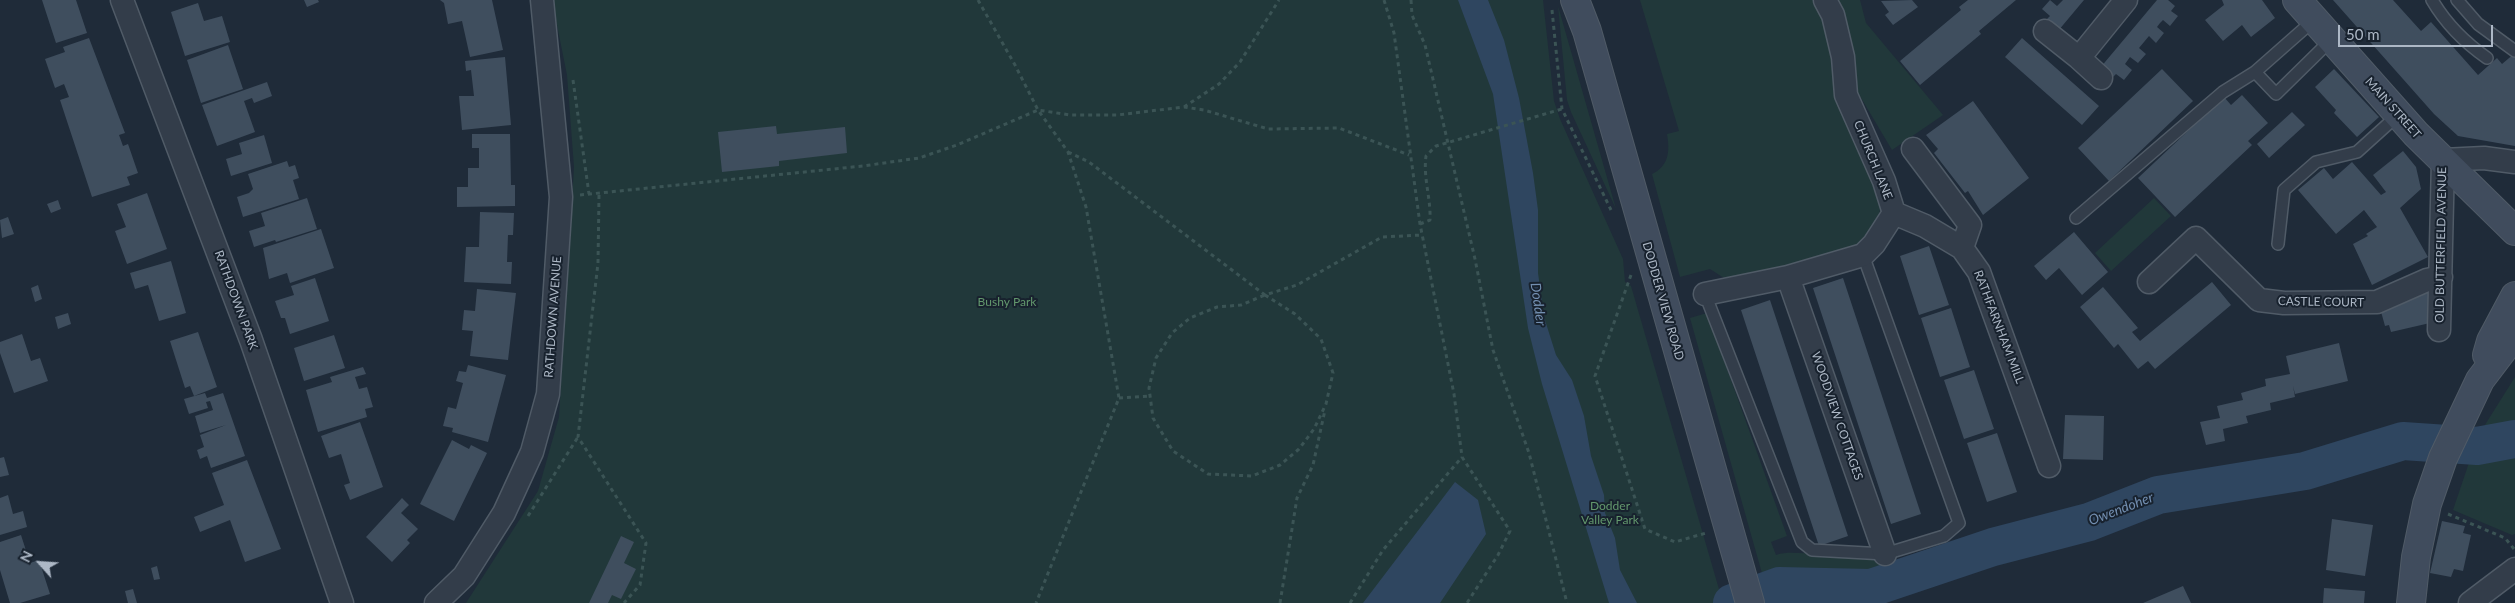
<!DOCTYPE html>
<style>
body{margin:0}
#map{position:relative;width:2515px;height:603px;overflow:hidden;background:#1f2b39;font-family:Lato,sans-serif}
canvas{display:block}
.north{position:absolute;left:15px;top:538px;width:50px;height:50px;-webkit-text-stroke:4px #18222e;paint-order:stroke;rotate:296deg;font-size:14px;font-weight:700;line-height:20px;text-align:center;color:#adb8c6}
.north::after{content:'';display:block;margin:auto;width:18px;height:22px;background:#adb8c6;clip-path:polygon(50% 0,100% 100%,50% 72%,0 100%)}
.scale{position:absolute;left:2338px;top:25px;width:155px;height:22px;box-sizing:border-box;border:2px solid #adb8c6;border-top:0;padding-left:6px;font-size:15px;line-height:18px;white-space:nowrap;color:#adb8c6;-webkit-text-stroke:4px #18222e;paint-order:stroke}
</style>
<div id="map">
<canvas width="2515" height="603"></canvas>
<div class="north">N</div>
<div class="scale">50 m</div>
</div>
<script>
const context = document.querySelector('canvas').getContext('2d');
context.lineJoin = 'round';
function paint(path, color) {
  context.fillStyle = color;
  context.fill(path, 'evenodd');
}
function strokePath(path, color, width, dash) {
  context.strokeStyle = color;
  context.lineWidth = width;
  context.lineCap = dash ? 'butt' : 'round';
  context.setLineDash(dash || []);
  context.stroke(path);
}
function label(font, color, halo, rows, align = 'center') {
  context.font = font + ' Lato,sans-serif';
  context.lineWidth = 4;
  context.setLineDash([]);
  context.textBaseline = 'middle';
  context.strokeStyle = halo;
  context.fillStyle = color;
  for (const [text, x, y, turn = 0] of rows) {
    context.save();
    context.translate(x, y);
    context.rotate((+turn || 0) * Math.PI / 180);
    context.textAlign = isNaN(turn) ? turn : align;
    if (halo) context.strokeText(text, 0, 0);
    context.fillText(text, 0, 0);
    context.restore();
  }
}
paint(new Path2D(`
 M552 0H1543L1554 101 1560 119 1623 259 1625 282 1631 286 1723 603H466L538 491 559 417 574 167 567 75Z
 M1640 0H1817L1882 196 1879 216 1858 248 1813 262 1724 278 1710 269 1680 277 1652 174C1669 166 1670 151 1667 134L1679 131Z
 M1830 0H1860L1866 23 1943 115 1892 150 1854 86Z
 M1558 6 1616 209 1571 112 1567 100Z
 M2154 198 2171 216 2111 271 2095 253Z
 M1707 313 1787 536 1771 542 1776 555C1789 551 1798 554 1811 553L1886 561 1870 585C1836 582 1798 572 1765 584L1690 318Z
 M2515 377V534L2512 535 2453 510 2478 436Z`), '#21383a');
paint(new Path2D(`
 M1458 0H1488L1504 40 1519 98 1533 173 1538 210V273L1544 317 1556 355 1572 380 1584 416 1591 456 1604 495 1605 513 1615 538 1620 570 1637 603H1609L1542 384 1528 328 1493 94Z
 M1455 482 1478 500 1486 534 1440 603H1363Z`), '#2f4660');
strokePath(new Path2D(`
 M2403 441 2409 435`), '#2f4660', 6);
strokePath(new Path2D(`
 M1732 603 1779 586 1871 588 1993 547 2089 522 2158 495 2305 471 2403 441 2477 446 2515 439`), '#2f4660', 38);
paint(new Path2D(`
 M42 0H76L87 33 56 43Z
 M304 0H318L319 2 307 7Z
 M440 0H492L503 50 470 57 462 21 448 24 444 3Z
 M1912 0 1918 7 1893 25 1885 15 1889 12 1881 1Z
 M1968 0H2016L1979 31 1981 34 1920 85 1900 61 1961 10 1959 7Z
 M2050 0 2057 6 2063 0H2084L2058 31 2046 20 2050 16 2042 9Z
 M2157 0H2168L2175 6 2171 11 2178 16 2170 26 2163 20 2160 23 2157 27 2164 33 2156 43 2149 36 2139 48 2146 54 2138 63 2130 57 2125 64 2132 70 2124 80 2116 74 2112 78 2100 68Z
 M2222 0H2262L2275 18 2251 37 2242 25 2223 41 2205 20 2224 5Z
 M2333 0H2393L2421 31 2431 22 2478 75 2497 58 2502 64 2515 53V146L2458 136 2434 114Z
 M198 3 204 21 222 16 230 42 185 56 171 12Z
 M89 38 125 133 119 135 123 146 128 144 138 173 127 177 130 185 92 197 60 100 69 97 64 84 55 88 45 59 65 52 63 47Z
 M2022 38 2099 106 2082 125 2005 57Z
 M228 45 243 89 201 103 187 60Z
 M505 57 511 125 462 130 459 96H474L471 70 466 71 465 61Z
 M2162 69 2193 101 2109 181 2078 148Z
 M2334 69 2379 117 2357 137 2334 113 2336 110 2315 87Z
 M267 82 272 96 254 103 252 98 244 101 255 132 217 146 202 105Z
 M2242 95 2268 123 2248 141 2252 145 2175 217 2138 178 2224 97 2231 105Z
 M1973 101 2029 178 1983 215 1968 191 1965 193 1934 153 1938 149 1926 135Z
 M2292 112 2305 125 2269 158 2257 144Z
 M776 126 777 134 845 127 847 153 779 161V166L722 172 718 132Z
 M472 134H510L511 185H515V206L457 207V187H468V168H479V148H472Z
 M264 135 272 163 231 176 226 159 242 154 239 143Z
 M2403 151 2416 167 2421 189 2400 208 2428 257 2372 285 2353 244 2368 236 2366 234 2377 227 2364 210 2336 234 2298 190 2324 168 2333 179 2352 162 2381 195 2386 192 2373 175Z
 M287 161 289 167 295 165 299 178 293 180 299 199 243 217 237 197 249 193 253 189 248 174Z
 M147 193 167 249 127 264 115 231 126 227 117 204Z
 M307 198 317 229 276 242 275 240 254 247 249 231 265 226 261 213Z
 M58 200 61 209 51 213 47 204Z
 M480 212 514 213 513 235H508L507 262H512L511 284 464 282 466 247H479Z
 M8 217 14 234 2 238 0 220Z
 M321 229 334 268 290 283 287 273 269 279 263 248Z
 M2074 232 2108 272 2082 295 2059 268 2046 280 2034 266Z
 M1929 246 1949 305 1919 315 1900 256Z
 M171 261 186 313 159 321 148 285 135 289 130 273Z
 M315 278 329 321 290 334 285 318H281L275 301 294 295 291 286Z
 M1843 278 1921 514 1891 524 1813 288Z
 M2212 282 2231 305 2155 369 2148 361 2138 369 2118 344 2114 348 2080 307 2103 287 2138 328 2132 332 2140 341Z
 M2432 284 2430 323 2391 332 2389 325 2385 326 2380 308Z
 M38 285 42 299 35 302 31 288Z
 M477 289 516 293 508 360 470 356 473 331 462 330 464 310 475 311Z
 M1770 300 1848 536 1819 546 1741 310Z
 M1951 308 1970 367 1940 377 1921 318Z
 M68 313 71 324 58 329 55 317Z
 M198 332 217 387 194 396 190 386 185 388 170 341Z
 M22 334 31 361 40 358 48 381 14 393 0 353V342Z
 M334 335 345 368 304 381 294 348Z
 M2339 343 2348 381 2295 394 2293 386 2295 397 2270 403 2271 410 2246 416 2248 423 2223 429 2225 441 2206 445 2200 422 2220 418 2217 406 2243 400 2241 393 2266 386 2265 379 2290 374 2286 356Z
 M468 365 506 375 488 442 452 432 453 428 443 426 448 407 456 409 463 383 456 381 459 371 466 372Z
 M363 367 366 374 355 377 359 389 367 387 373 407 365 409 367 417 318 432 306 390 332 382 330 377Z
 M1974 370 1994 429 1964 439 1944 380Z
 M205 393 207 398 223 393 245 456 211 468 207 456 200 459 197 450 204 447 200 435 226 425 200 433 195 416 213 410 210 401 206 402 208 408 189 414 184 399Z
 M2065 415 2104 416 2103 460 2063 459Z
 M360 422 383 487 350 500 344 485 350 483 341 454 329 458 321 436Z
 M1997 433 2017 492 1987 502 1967 443Z
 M452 440 469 449 471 445 487 453 454 521 420 504Z
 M4 457 9 475 0 477V458Z
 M247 460 281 549 245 562 230 520 200 532 194 517 224 505 212 473Z
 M8 495 13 514 23 511 27 527 0 535V498Z
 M402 498 409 505 401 513 418 529 407 540 410 543 392 562 366 537Z
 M2332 519 2373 525 2365 576 2326 570Z
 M2442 521 2465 526 2463 533 2471 535 2463 571 2454 569 2451 577 2430 573Z
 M21 535 30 563 39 560 50 594 20 603H10L0 570V542Z
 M621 536 634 542 624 563 636 569 621 599 612 595 608 603H589Z
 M157 566 160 579 154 580 151 568Z
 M2183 586 2191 603H2143Z
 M2324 588 2365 591 2364 603H2323Z
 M133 589 137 603H128L125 591Z`), '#3f4e5e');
const lane = new Path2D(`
 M2432 0C2446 24 2464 42 2487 58
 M2457 0 2478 24 2515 51
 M2314 20 2255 72 2276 94 2332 39
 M2076 218 2223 92 2255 72
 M2278 244 2284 190 2316 162 2357 152 2398 115
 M1705 294 1802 542 1812 550 1885 554 1944 536 1959 523 1863 255`);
const street = new Path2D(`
 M122 0 251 340 342 603
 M2045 31 2079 58 2126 0
 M2079 58 2101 78
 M1913 149 1970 225 1962 248 1979 272 2049 466
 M1894 213 1925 226 1962 248
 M1788 277 1885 554
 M2149 282 2196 238 2259 300 2284 303 2377 302 2427 280 2441 277
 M1705 294 1788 277 1863 255 1874 244 1894 213 1884 181 1846 95 1843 57 1833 15 1825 0
 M2439 330 2443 160 2484 158 2515 162
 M436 603 464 576 504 513 532 452 548 394 561 197 542 0
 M2470 603 2515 569`);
const secondary = new Path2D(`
 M1575 0 1587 31 1750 603
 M2297 0 2416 134 2515 231
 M2487 355 2491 341 2515 296
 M2411 603 2416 557 2427 504 2443 458 2480 380 2515 334`);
strokePath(lane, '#505b67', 14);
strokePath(street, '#505b67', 25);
strokePath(secondary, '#505b67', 30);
strokePath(new Path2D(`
 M978 0 1015 65 1038 110 1068 152 1086 207 1119 398 1036 603
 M1384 0 1394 33 1420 224 1454 394 1462 457 1510 531 1498 555 1467 603
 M1411 0 1412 15 1425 45 1475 259 1493 350 1529 453 1567 603
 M1552 10 1562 109 1611 210
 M573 80 589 194
 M1184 107 1219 84 1240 62 1279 0
 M1068 152 1089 162 1265 295 1297 285 1382 237 1422 235
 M580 195 863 166 919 158 957 145 1038 110 1070 115H1117L1184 107 1204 110 1268 129 1339 128 1409 155
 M599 195 598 263 578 437 646 543 640 585 624 603
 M1631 275 1595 376 1645 529 1675 542 1706 533
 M1265 295 1295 314 1321 339 1333 373 1326 404 1314 429 1299 449 1280 465 1252 476 1208 474 1173 451 1153 418 1149 388 1156 358 1172 333 1190 318 1217 307 1241 305Z
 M1119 398 1150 396
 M2448 514 2505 538 2514 549
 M528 516 578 437
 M1280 603 1297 498 1313 465 1325 410
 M1350 603 1383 550 1462 457`), '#3b5455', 3, [4, 4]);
strokePath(lane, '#333d4a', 11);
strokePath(street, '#333d4a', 22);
strokePath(secondary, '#404c5d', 28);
strokePath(new Path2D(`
 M1420 224 1430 220C1431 198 1423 178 1426 156L1436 146 1562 109`), '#3b5455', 3, [4, 4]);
label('12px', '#adb8c6', '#18222e', [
 ["MAIN STREET",2393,108,48],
 ["CHURCH LANE",1873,160,68],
 ["OLD BUTTERFIELD AVENUE",2441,245,-89],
 ["RATHDOWN PARK",236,300,70],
 ["DODDER VIEW ROAD",1663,301,74],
 ["CASTLE COURT",2321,302,1],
 ["RATHDOWN AVENUE",553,317,-86],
 ["RATHFARNHAM MILL",1999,327,69],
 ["WOODVIEW COTTAGES",1837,416,71]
]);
label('12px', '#63986d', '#18222e', [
 ["Bushy Park",1007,302],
 ["Dodder",1610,506],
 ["Valley Park",1610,520]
]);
label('italic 14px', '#738fb1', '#18222e', [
 ["Dodder",1538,304,82],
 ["Owendoher",2121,509,-21]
]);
</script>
